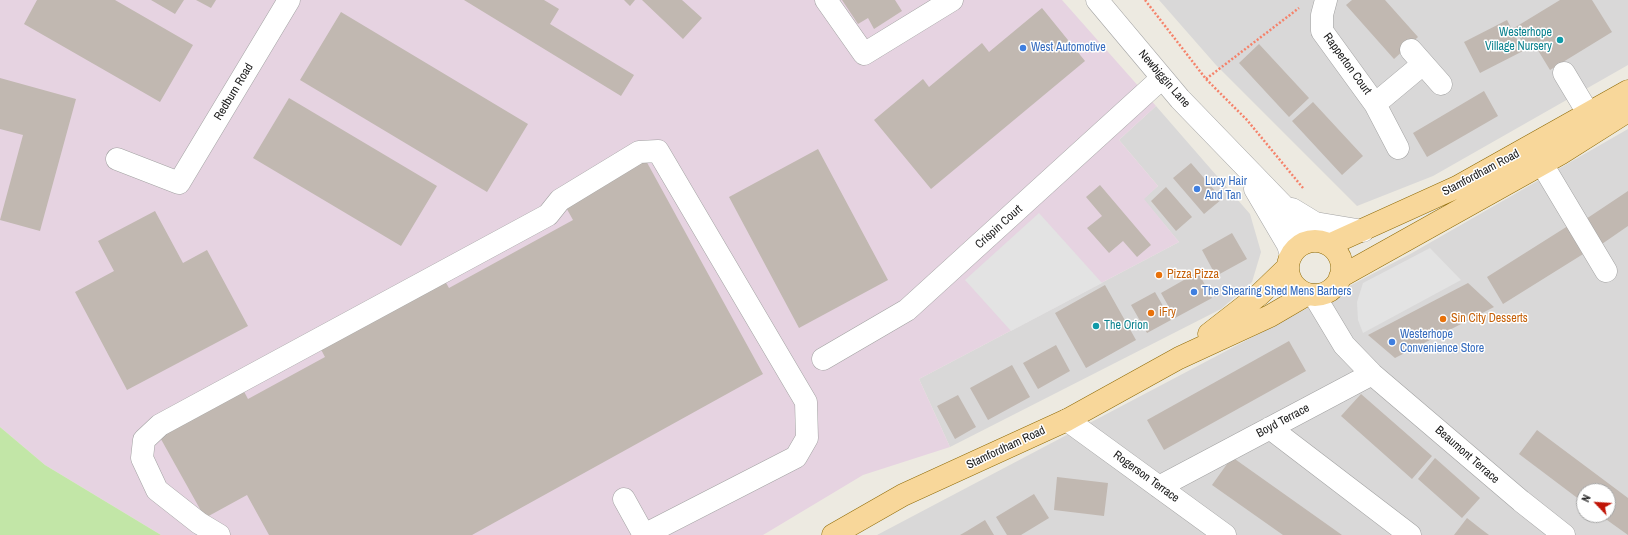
<!DOCTYPE html>
<style>
body{margin:0}
#map{position:relative;width:1628px;height:535px;overflow:hidden;background:#edeae1;font-family:"Archivo Narrow",sans-serif}
canvas{display:block}
.north{position:absolute;left:1576px;top:483px;width:40px;height:40px;box-sizing:border-box;background:#fff;border:1px solid #a4a4a4;border-radius:50%;rotate:295deg;font-size:11px;font-weight:700;line-height:16px;text-align:center;color:#1b1b1b}
.north::after{content:'';display:block;margin:auto;width:14px;height:18px;background:#c01406;clip-path:polygon(50% 0,100% 100%,50% 72%,0 100%)}
</style>
<div id="map">
<canvas width="1628" height="535"></canvas>
<div class="north">N</div>
</div>
<script>
const context = document.querySelector('canvas').getContext('2d');
context.lineJoin = 'round';
function paint(path, color) {
  context.fillStyle = color;
  context.fill(path, 'evenodd');
}
function strokePath(path, color, width, dash) {
  context.strokeStyle = color;
  context.lineWidth = width;
  context.lineCap = dash ? 'butt' : 'round';
  context.setLineDash(dash || []);
  context.stroke(path);
}
function label(font, color, halo, rows, align = 'center') {
  context.font = font + ' "Archivo Narrow",sans-serif';
  context.lineWidth = 3;
  context.setLineDash([]);
  context.textBaseline = 'middle';
  context.strokeStyle = halo;
  context.fillStyle = color;
  for (const [text, x, y, turn = 0] of rows) {
    context.save();
    context.translate(x, y);
    context.rotate((+turn || 0) * Math.PI / 180);
    context.textAlign = isNaN(turn) ? turn : align;
    if (halo) context.strokeText(text, 0, 0);
    context.fillText(text, 0, 0);
    context.restore();
  }
}
paint(new Path2D(`
 M1159 0H1628V65L1433 176 1357 206 1216 65Z
 M1156 106 1250 214 1261 252 1252 282 1221 309 950 447 919 379 1179 242 1143 199 1158 186 1119 140Z
 M1628 129V535H877L1412 253ZM1584 491H1608V515H1584Z`), '#d9d8d8');
paint(new Path2D(`
 M0 0H1062L1156 106 1119 140 1158 186 1144 199 1179 242 919 379 950 447 863 475 763 535H161L45 465 0 427Z`), '#e6d3e1');
paint(new Path2D(`
 M0 427 45 465 161 535H0Z`), '#c2e6a7');
paint(new Path2D(`
 M1039 213 1102 283 1011 331 965 280Z
 M1430 248 1461 280 1363 333 1358 320 1357 302 1363 283Z`), '#e3e3e3');
paint(new Path2D(`
 M37 0H115L193 45 160 102 24 24Z
 M151 0H184L175 14Z
 M196 0H216L211 8Z
 M464 0H544L559 9 550 24 634 75 621 96Z
 M624 0H635L630 6Z
 M642 0H682L702 18 683 39Z
 M842 0H895L902 11 874 29 868 18 858 24Z
 M1352 0H1385L1418 37 1394 59 1346 5Z
 M1560 0H1592L1612 32 1550 70 1536 47 1528 52 1514 28Z
 M1042 8 1085 61 931 189 874 120 923 79 929 87 982 43 989 52Z
 M341 12 528 124 487 192 300 80Z
 M1507 20 1523 51 1480 73 1464 42Z
 M1259 44 1309 98 1289 117 1239 63Z
 M0 78 76 99 40 231 0 220 23 135 0 129Z
 M1484 91 1498 116 1427 157 1413 133Z
 M289 98 437 186 401 246 253 158Z
 M1313 102 1363 156 1342 175 1292 121Z
 M818 149 888 280 799 328 729 197Z
 M644 157 763 374 472 535H269L247 495 205 518 157 432 241 386 248 399 325 357 317 342 441 274 449 288 573 220 563 202Z
 M1191 163 1222 199 1204 214 1173 178Z
 M1100 185 1151 245 1137 257 1123 241 1109 253 1087 228 1102 216 1086 197Z
 M1166 187 1192 217 1176 231 1151 201Z
 M1628 191V226L1599 246 1583 221Z
 M155 211 183 263 207 250 248 326 127 390 75 292 114 271 98 241Z
 M1571 224 1588 251 1503 304 1487 277Z
 M1232 233 1247 259 1216 276 1202 250Z
 M1198 272 1212 298 1175 318 1161 293Z
 M1468 283 1494 307 1395 358 1368 335Z
 M1105 285 1136 340 1086 368 1055 313Z
 M1155 292 1171 320 1147 333 1131 305Z
 M1289 341 1306 371 1164 450 1147 420Z
 M1056 345 1070 371 1038 389 1023 363Z
 M1012 365 1030 397 988 420 970 388Z
 M1361 394 1432 456 1412 479 1341 416Z
 M958 395 976 427 955 439 937 406Z
 M1537 430 1628 498V535L1600 515H1608V491H1584V503L1519 454Z
 M1232 457 1342 535H1283L1212 485Z
 M1435 458 1480 498 1462 518 1418 479Z
 M1057 477 1108 483 1104 516 1054 510Z
 M1034 494 1049 518 1021 535H1007L996 517Z
 M1467 518 1481 529 1489 535H1454Z
 M985 520 994 535H960L967 531Z`), '#c1b8b1');
const minor = new Path2D(`
 M826 0 864 54 952 0
 M1097 0 1180 99 1296 219 1311 241
 M1326 0 1322 15V31L1375 104 1398 148
 M1411 50 1441 84
 M1564 73 1588 113
 M1375 104 1423 64
 M117 159 179 183 289 0
 M1542 164 1606 271
 M1255 189 1288 245 1291 255
 M1292 209 1315 223 1363 231
 M1314 295 1344 345 1372 374 1521 501 1564 535
 M823 359 907 310 1162 78
 M1067 420 1225 535
 M1270 428 1410 535
 M1159 487 1372 374
 M624 499 644 535
 M219 535 199 523 157 490 142 458 144 440 160 425 548 215 560 200 639 152 658 151 806 402 807 438 796 457 644 535`);
const major = new Path2D(`
 M1288 268a27 27 0 1 1 54 0a27 27 0 1 1-54 0Z
 M1329 245 1457 187 1628 91
 M1340 277 1560 154 1628 111
 M1209 334 1259 295 1288 267
 M833 535 903 495 1067 420 1179 358 1270 316 1306 295`);
strokePath(minor, '#a2a2a2', 23);
strokePath(major, '#8e6a05', 23);
strokePath(new Path2D(`
 M1145 0 1206 79 1247 120 1303 188
 M1206 79 1299 8`), '#f5826a', 2.5, [2, 2]);
strokePath(minor, '#fff', 22);
strokePath(major, '#f8d79a', 22);
for (const [x, y, r, color] of [
 [1560,40,4,"#0f9aa8"],
 [1023,48,4,"#3f7fe0"],
 [1197,189,4,"#3f7fe0"],
 [1159,275,4,"#e8710a"],
 [1194,292,4,"#3f7fe0"],
 [1151,313,4,"#e8710a"],
 [1443,319,4,"#e8710a"],
 [1096,326,4,"#0f9aa8"],
 [1392,342,4,"#3f7fe0"]
]) {
  const dot = new Path2D();
  dot.arc(x, y, r, 0, 2 * Math.PI);
  context.fillStyle = color;
  context.fill(dot);
  strokePath(dot, '#fff', 1.5);
}
label('12px', '#0d838f', '#fff', [
 ["Westerhope",1552,33],
 ["Village Nursery",1552,47],
 ["The Orion",1104,326,"left"]
], 'right');
label('12px', '#366cbe', '#fff', [
 ["West Automotive",1031,48],
 ["Lucy Hair",1205,182],
 ["And Tan",1205,196],
 ["The Shearing Shed Mens Barbers",1202,292],
 ["Westerhope",1400,335],
 ["Convenience Store",1400,349]
], 'left');
label('12px', '#1b1b1b', '#fff', [
 ["Rapperton Court",1347,64,54],
 ["Newbiggin Lane",1164,79,49],
 ["Redburn Road",234,92,-59],
 ["Stamfordham Road",1481,173,-28],
 ["Crispin Court",999,227,-42],
 ["Boyd Terrace",1283,421,-28],
 ["Stamfordham Road",1006,448,-25],
 ["Beaumont Terrace",1467,455,41],
 ["Rogerson Terrace",1146,477,36]
]);
label('12px', '#c56008', '#fff', [
 ["Pizza Pizza",1167,275],
 ["iFry",1159,313],
 ["Sin City Desserts",1451,319]
], 'left');
</script>
